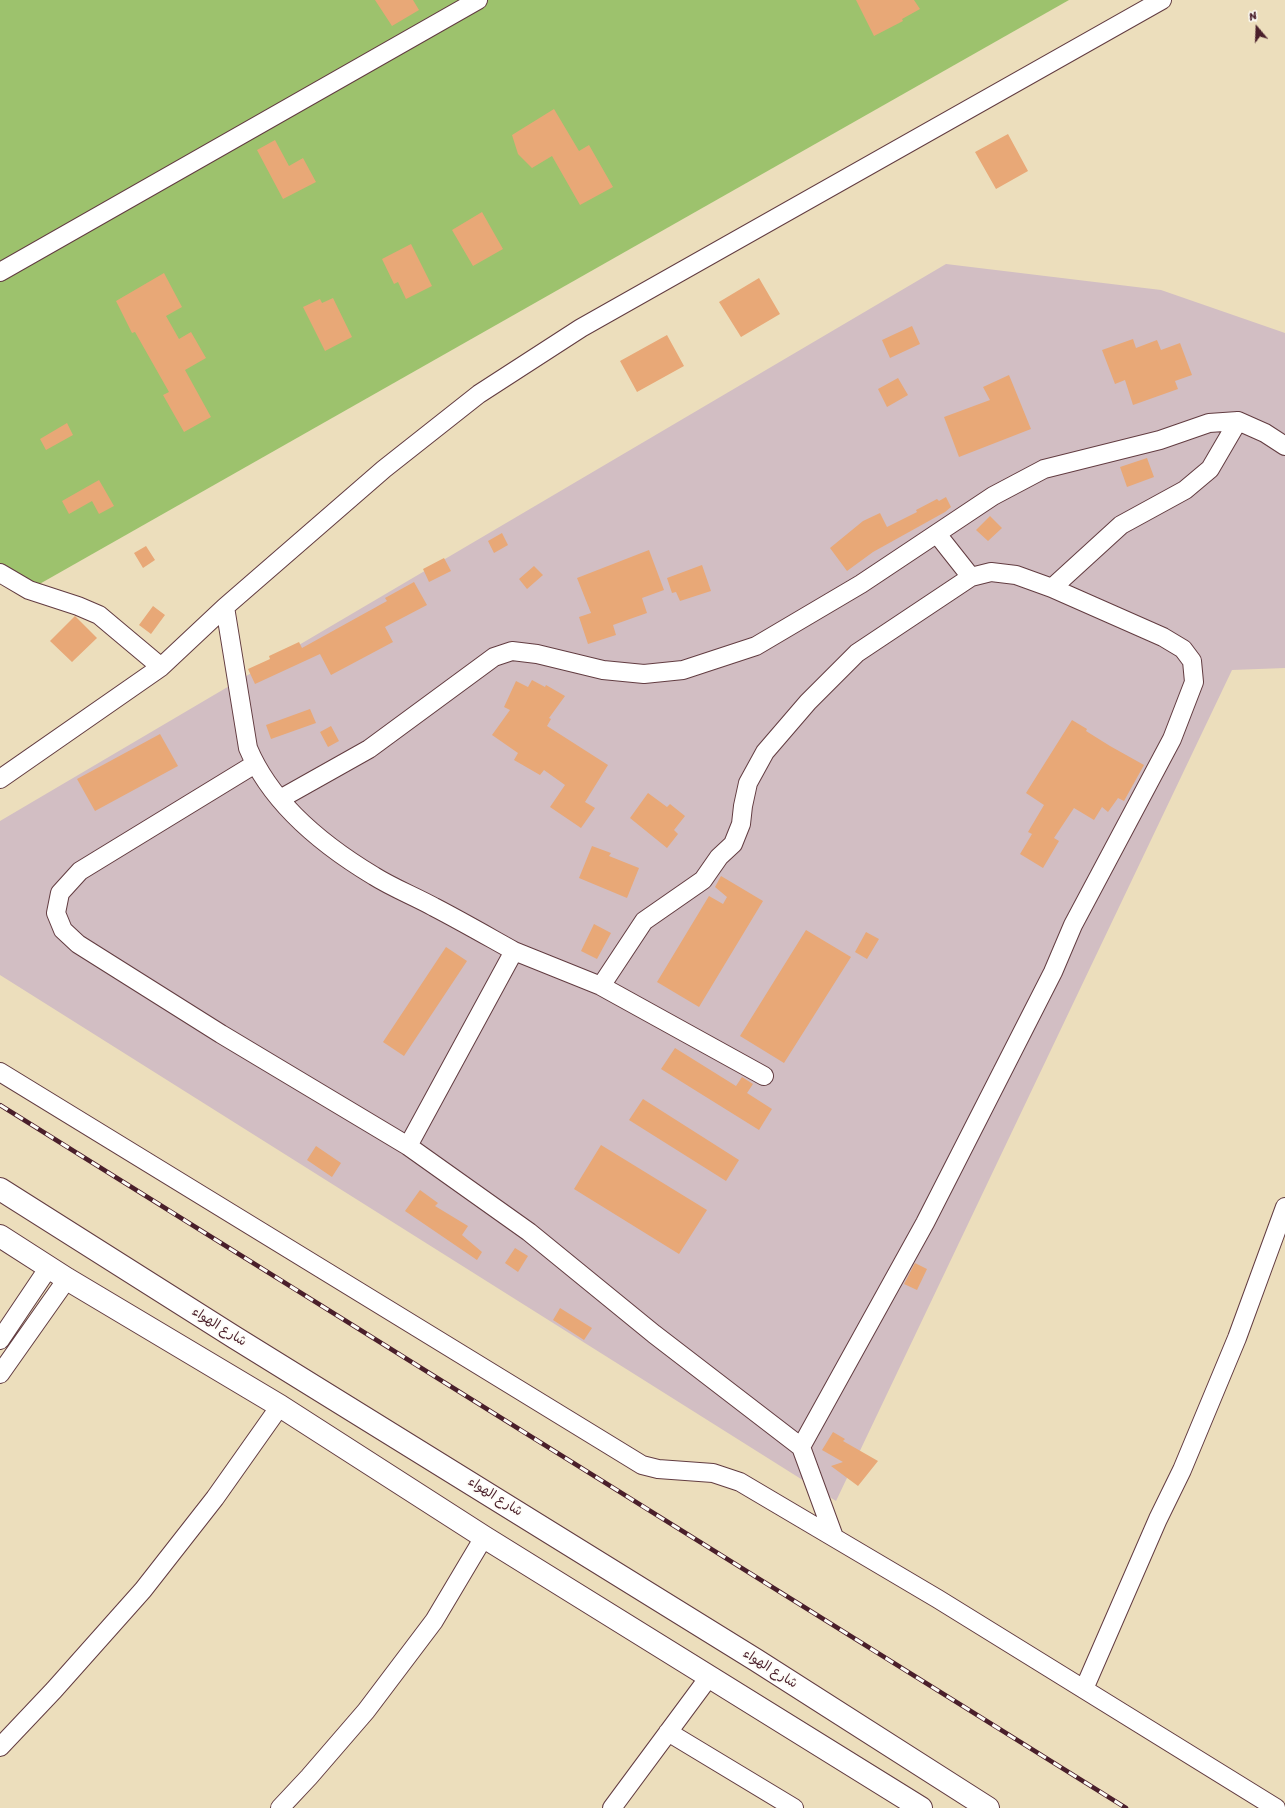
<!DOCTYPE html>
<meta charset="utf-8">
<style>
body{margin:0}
#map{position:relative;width:1285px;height:1808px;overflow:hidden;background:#ecdebc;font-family:Sriracha,sans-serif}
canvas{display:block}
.north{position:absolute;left:1237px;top:8px;width:40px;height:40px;-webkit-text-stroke:3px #fdfcf7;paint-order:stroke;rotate:341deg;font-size:11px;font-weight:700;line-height:16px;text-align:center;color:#4a1f2b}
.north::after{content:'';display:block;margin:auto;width:14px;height:18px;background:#4a1f2b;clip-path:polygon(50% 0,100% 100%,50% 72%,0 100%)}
</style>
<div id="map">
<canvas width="1285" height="1808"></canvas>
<div class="north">N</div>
</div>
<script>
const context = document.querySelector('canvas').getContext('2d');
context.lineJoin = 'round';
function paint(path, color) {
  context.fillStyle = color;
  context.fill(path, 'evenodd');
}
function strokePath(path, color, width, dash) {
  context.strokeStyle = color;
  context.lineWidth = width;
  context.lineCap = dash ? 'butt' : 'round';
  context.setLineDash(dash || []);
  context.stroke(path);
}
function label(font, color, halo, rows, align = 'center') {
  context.font = font + ' Sriracha,"Playpen Sans Arabic",sans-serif';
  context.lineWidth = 3.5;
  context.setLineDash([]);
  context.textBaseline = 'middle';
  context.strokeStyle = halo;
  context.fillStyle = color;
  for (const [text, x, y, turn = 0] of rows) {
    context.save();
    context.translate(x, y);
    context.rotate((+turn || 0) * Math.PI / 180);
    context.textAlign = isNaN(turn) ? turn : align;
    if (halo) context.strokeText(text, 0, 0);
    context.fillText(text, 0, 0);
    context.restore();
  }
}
paint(new Path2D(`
 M946 264 1161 290 1285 333V668L1232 670 836 1501 0 975V821Z`), '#d2bec3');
paint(new Path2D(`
 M0 0H1069L36 586 0 563Z`), '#9dc26d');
paint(new Path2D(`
 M375 0H413L419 10 392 26Z
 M856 0H914L920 9 902 19 903 21 874 36Z
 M554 109 579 151 589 145 613 187 580 205 552 156 532 168 518 154 512 135Z
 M1008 134 1028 171 996 189 975 152Z
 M275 140 289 166 303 158 316 182 283 199 257 150Z
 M482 212 503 249 473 266 452 230Z
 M411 244 432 286 406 299 398 282 394 284 382 259Z
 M164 273 182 307 166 316 179 339 191 332 206 358 185 370 211 417 184 432 163 395 169 392 135 332 132 333 116 301Z
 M759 278 780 314 741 337 719 302Z
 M333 298 352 337 325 351 303 307 320 299 322 303Z
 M912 326 920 344 890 358 882 340Z
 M667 335 684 366 637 392 620 361Z
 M1133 339 1136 348 1157 340 1161 350 1180 343 1192 375 1175 381 1178 389 1133 405 1125 380 1115 384 1102 350Z
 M1009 375 1031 429 959 457 944 417 990 400 983 387Z
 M898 378 908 395 887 407 878 389Z
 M67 423 73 435 46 450 40 439Z
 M1147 458 1154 477 1127 487 1120 467Z
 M99 480 114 506 99 514 92 501 69 514 62 501Z
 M946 497 951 507 945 512 873 552 847 571 830 548 863 521 880 513 887 527 917 512 916 510 937 499 939 501Z
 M990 516 1002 528 988 541 976 530Z
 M502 533 508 545 494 553 488 541Z
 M146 546 155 560 143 568 134 553Z
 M649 550 664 590 642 598 647 613 613 625 616 635 588 644 579 617 591 613 577 578Z
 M444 558 451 571 429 582 423 569Z
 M702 565 711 591 680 601 676 592 672 593 667 578Z
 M534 566 543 575 527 589 519 579Z
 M414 582 427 605 385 627 393 642 331 675 320 654 255 684 248 669 270 659 269 656 299 642 302 648 387 601 385 598Z
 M153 606 165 615 151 634 139 625Z
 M75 616 97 638 72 662 50 641Z
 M532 680 545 687 546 685 565 696 549 718 551 719 547 726 608 765 585 802 595 808 581 828 550 807 565 785 544 770 540 775 514 760 518 753 492 735 510 710 504 707 516 681 528 687Z
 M310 709 316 723 271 739 266 725Z
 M1072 720 1087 729 1086 731 1110 746 1144 765 1124 801 1118 798 1108 812 1102 807 1094 820 1074 808 1054 838 1059 841 1043 868 1020 854 1032 834 1028 832 1044 805 1026 793Z
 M331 726 339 741 328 747 320 732Z
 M160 734 178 766 95 811 77 779Z
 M648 793 667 807 670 804 685 816 674 830 678 834 667 848 630 818Z
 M592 846 611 853 609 856 639 868 627 898 579 878Z
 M721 876 763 901 699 1007 657 982 709 896 723 904 727 897 715 887Z
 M594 924 611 933 597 959 581 951Z
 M806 930 851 957 784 1063 740 1036Z
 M866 932 879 939 867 959 855 952Z
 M446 947 467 961 404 1056 383 1042Z
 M675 1048 736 1086 742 1077 753 1084 747 1093 772 1109 759 1130 661 1069Z
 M643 1099 739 1160 726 1181 629 1120Z
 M601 1145 707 1210 679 1254 574 1189Z
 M316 1146 341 1163 332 1177 307 1160Z
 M420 1190 438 1203 435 1206 468 1226 462 1235 482 1252 477 1260 405 1211Z
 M515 1248 528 1256 518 1272 505 1263Z
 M915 1263 927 1269 917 1290 904 1284Z
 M560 1308 592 1328 584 1340 553 1320Z
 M833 1432 845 1439 843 1441 878 1461 858 1486 831 1466 843 1462 822 1450Z`), '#e8a877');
const minor = new Path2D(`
 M0 272 478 0
 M937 534 971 577
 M0 573 29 590 78 606 99 615 161 667
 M1052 588 1121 525 1185 490 1210 469 1238 421
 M225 607 248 748C271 803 324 846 374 876 393 888 414 896 434 907 461 921 487 936 514 951L408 1146
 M255 764 80 871 60 893 56 913 63 930 78 944 221 1034 408 1146 529 1232 654 1334 801 1447 834 1537
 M0 779 161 667 225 607 384 469 479 394 581 328 1162 0
 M280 799 369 749 494 657 512 651 537 654 603 670 644 674 683 670 756 646 861 584 993 496 1044 469 1160 440 1209 423 1238 421 1265 433 1285 446
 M514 951 601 986 764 1076
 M601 986 644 921 703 880 719 857 733 844 741 824 743 806 748 783 765 752 808 702 857 653 971 577 991 572 1016 575 1052 588 1163 637 1183 649 1192 661 1194 682 1172 739 1073 925 1053 972 925 1223 801 1447
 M0 1072 642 1465 658 1469 713 1473 740 1482 938 1599 1276 1808
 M0 1340 49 1267
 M0 1374 67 1279
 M1084 1689 1158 1519 1182 1470 1237 1338 1285 1207
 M668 1732 794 1808
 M0 1747 54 1690 143 1590 215 1498 280 1406
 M280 1808 309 1777 366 1711 434 1621 484 1537
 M612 1808 709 1677`);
const major = new Path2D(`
 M0 1189 234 1337 756 1660 988 1808
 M0 1236 67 1279 280 1406 484 1537 921 1808`);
strokePath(minor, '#623c41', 20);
strokePath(major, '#623c41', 24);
strokePath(minor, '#fff', 18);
strokePath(major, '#fff', 22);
const rail = new Path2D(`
 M0 1105 1126 1808`);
strokePath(rail, '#4a1f2b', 4.5);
strokePath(rail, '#fdfcf7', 3, [9]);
label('13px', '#4a1f2b', '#fdfcf7', [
 ["شارع الهواء",219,1327,32],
 ["شارع الهواء",495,1497,32],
 ["شارع الهواء",770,1669,32]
]);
</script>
